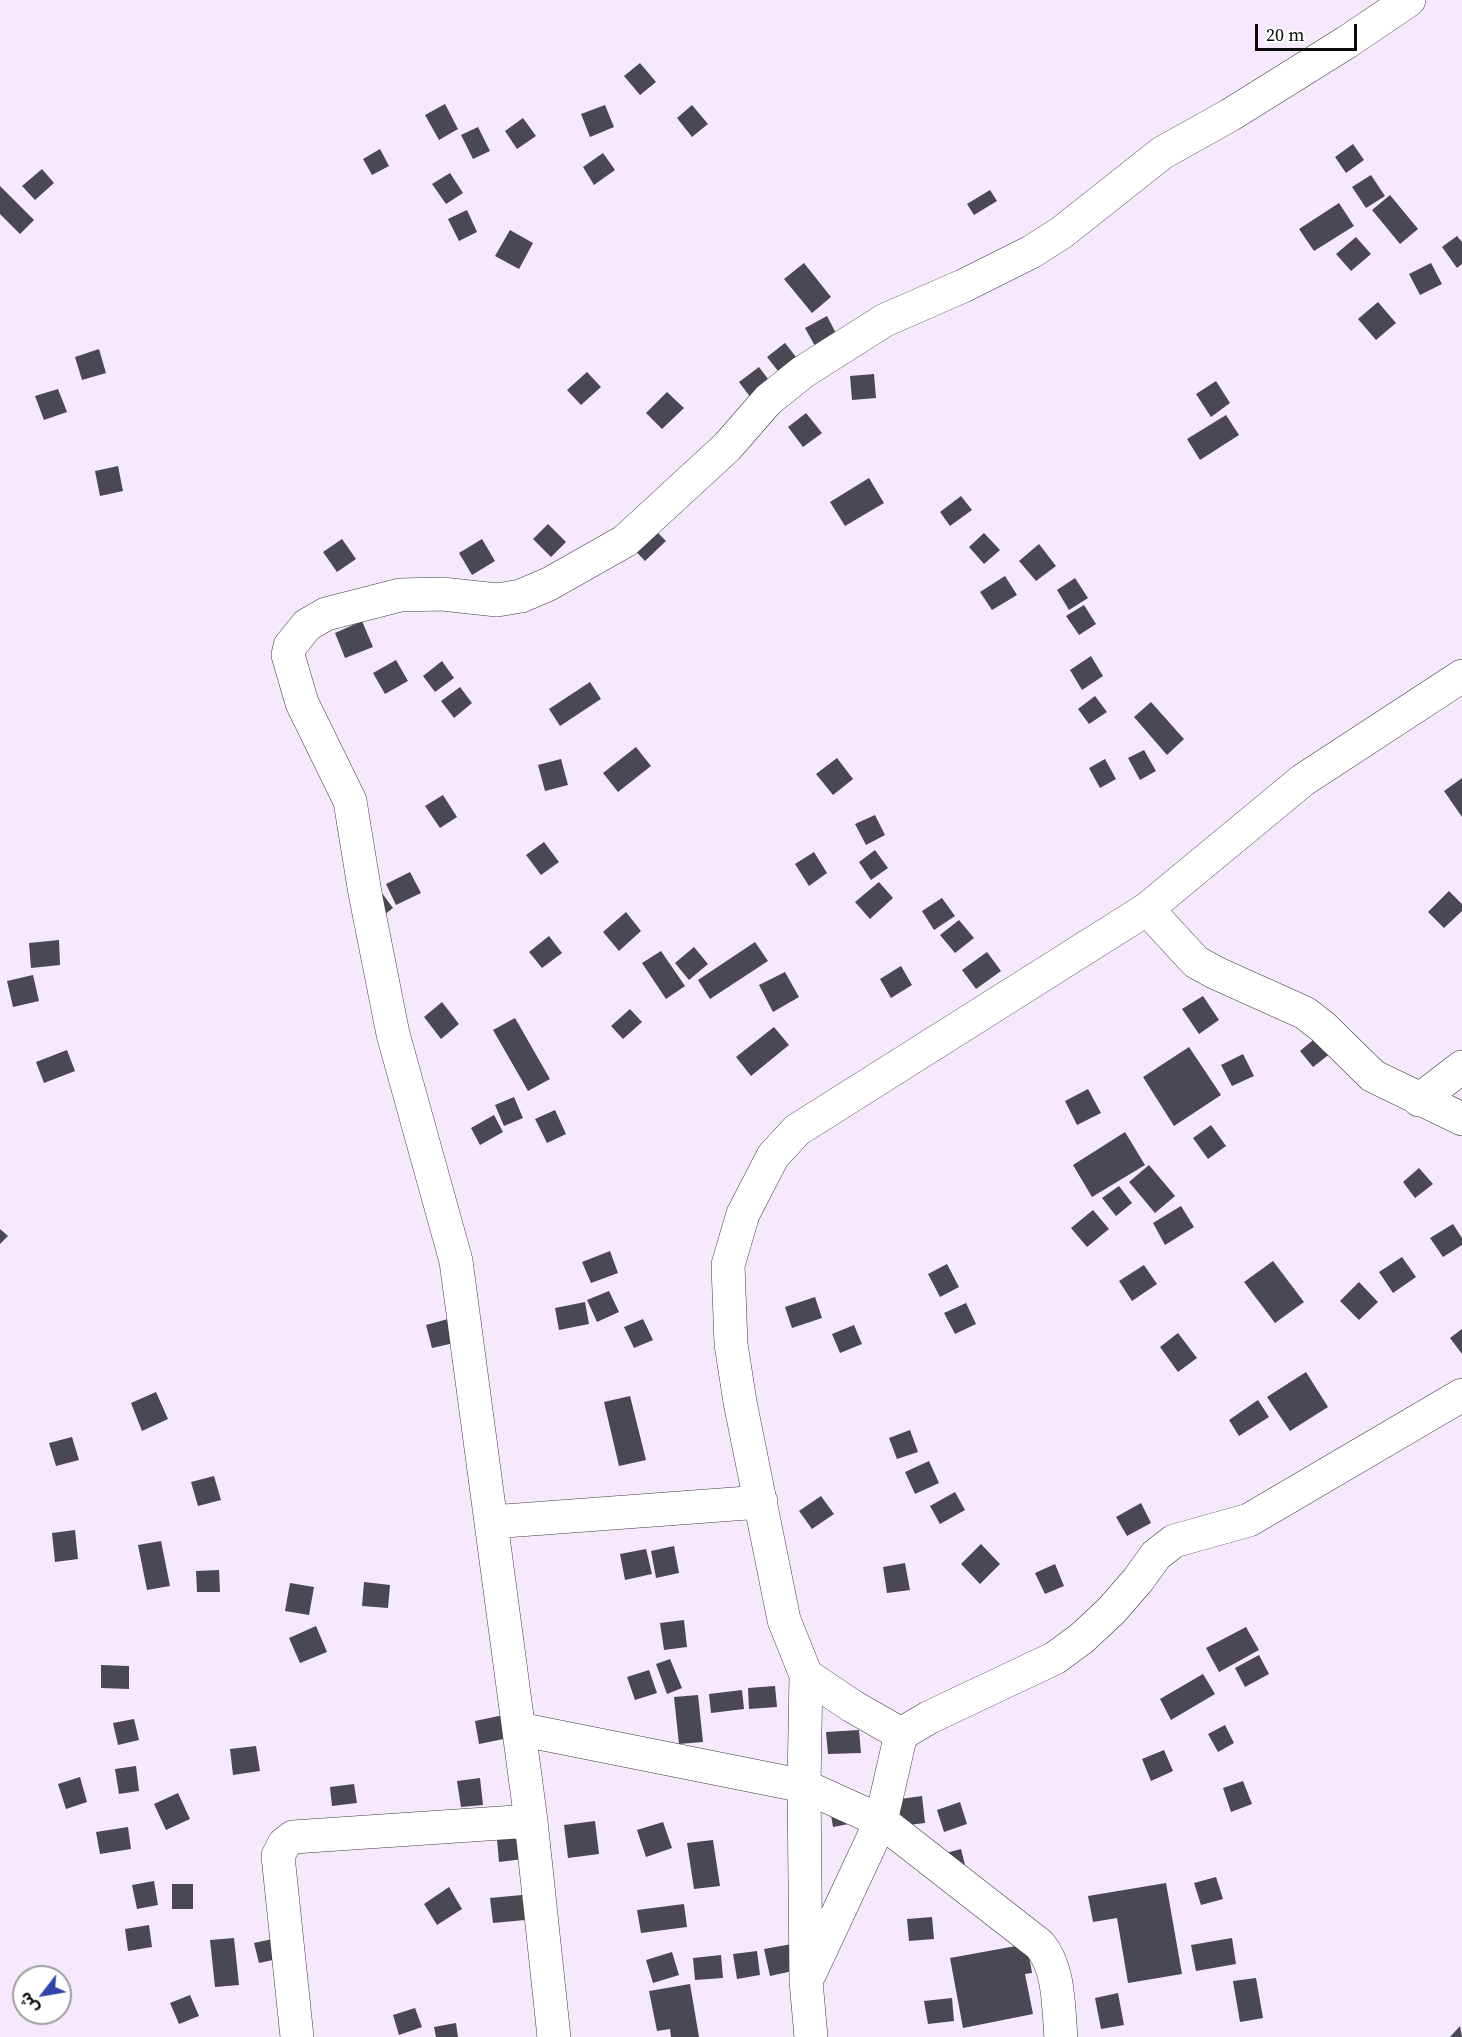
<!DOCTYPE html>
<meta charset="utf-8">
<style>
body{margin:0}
#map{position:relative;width:1462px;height:2037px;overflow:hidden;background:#f7e9fd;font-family:"Source Serif 4","Noto Sans Arabic",serif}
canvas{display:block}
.north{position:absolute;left:12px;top:1965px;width:60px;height:60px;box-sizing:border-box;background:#fff;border:2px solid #9d9d9d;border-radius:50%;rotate:239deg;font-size:16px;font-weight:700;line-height:24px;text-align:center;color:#0a0a0a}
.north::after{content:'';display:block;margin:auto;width:21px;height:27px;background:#3044ac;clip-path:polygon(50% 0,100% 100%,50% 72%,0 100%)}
.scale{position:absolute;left:1255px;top:24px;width:102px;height:27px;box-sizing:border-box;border:3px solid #0a0a0a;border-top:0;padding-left:8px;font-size:18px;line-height:21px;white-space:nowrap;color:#0a0a0a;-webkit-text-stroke:4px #fff;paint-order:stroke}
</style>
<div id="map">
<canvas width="1462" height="2037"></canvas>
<div class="north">ش</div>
<div class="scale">20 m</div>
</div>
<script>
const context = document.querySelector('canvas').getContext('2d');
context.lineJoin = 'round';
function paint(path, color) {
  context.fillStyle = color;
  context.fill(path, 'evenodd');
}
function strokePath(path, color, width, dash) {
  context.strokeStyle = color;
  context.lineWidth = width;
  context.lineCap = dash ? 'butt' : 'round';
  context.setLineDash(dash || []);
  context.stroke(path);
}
paint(new Path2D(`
 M640 63 656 82 640 95 624 76Z
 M445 104 458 129 439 140 425 115Z
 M605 105 614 127 590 137 581 114Z
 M692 105 708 124 692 137 677 118Z
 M523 118 536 136 517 149 505 131Z
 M478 127 490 151 473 159 461 135Z
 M1353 144 1364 160 1346 173 1335 157Z
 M380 149 389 166 372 175 363 159Z
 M603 153 615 170 594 185 583 167Z
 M42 169 54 183 35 200 22 186Z
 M450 173 463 193 446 204 432 184Z
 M1371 175 1385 196 1366 208 1352 187Z
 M0 186 34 220 20 234 0 214Z
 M990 190 997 201 974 215 967 204Z
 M1390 195 1418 229 1400 244 1372 210Z
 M1339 203 1354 226 1314 251 1299 229Z
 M467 210 477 232 459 241 448 219Z
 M510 230 533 243 519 269 495 256Z
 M1457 236 1462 242V264L1457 268 1442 247Z
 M1356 237 1371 254 1351 271 1336 254Z
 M804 263 831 297 812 313 784 279Z
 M1431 263 1442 284 1420 295 1409 274Z
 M1378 302 1396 323 1376 340 1358 319Z
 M827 316 841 343 820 355 805 328Z
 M785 343 800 362 782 376 767 357Z
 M99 349 106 373 82 380 75 357Z
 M759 367 777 391 757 406 739 382Z
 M587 372 601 387 581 405 567 390Z
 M874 374 876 398 852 400 850 376Z
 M1216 381 1230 403 1211 417 1196 394Z
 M58 389 67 412 44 420 35 396Z
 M667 392 684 408 662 429 646 413Z
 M806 413 822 433 803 447 788 427Z
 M1226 415 1239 435 1200 460 1187 439Z
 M118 466 123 491 100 496 95 471Z
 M869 478 884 503 845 526 830 502Z
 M961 496 972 510 950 526 940 512Z
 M645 520 666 541 645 561 625 540Z
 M548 524 566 542 551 557 533 539Z
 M984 533 1000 550 984 564 969 547Z
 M342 539 356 559 337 572 323 552Z
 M482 539 495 561 472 575 459 553Z
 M1039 544 1056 566 1036 581 1019 561Z
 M1005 576 1017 595 992 610 980 592Z
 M1075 578 1088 598 1069 610 1057 590Z
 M1084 605 1096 624 1079 635 1066 616Z
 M362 621 373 647 345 658 335 633Z
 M1091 656 1103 676 1082 690 1070 670Z
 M396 660 408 681 385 694 373 673Z
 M442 661 454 678 435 692 423 676Z
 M590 682 601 699 560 726 549 709Z
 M460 687 472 703 454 718 441 701Z
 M1095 696 1107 712 1089 724 1078 709Z
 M1151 702 1184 739 1167 755 1134 717Z
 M636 747 651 766 618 792 603 773Z
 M1144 750 1156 771 1140 780 1128 758Z
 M837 758 853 779 833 795 816 774Z
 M561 759 568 785 545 791 538 765Z
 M1105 759 1116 779 1100 788 1089 768Z
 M1462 778V817L1444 791Z
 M443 795 457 817 440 828 425 806Z
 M875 815 885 835 866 845 855 824Z
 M544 842 559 862 541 875 526 855Z
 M875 850 888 868 871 880 859 862Z
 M814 852 827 873 809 886 795 864Z
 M410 872 421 893 396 905 386 884Z
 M879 882 893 898 870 919 855 902Z
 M379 889 393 908 379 919Z
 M1449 891 1462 904V911L1444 928 1428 912Z
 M942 898 955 916 934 930 922 911Z
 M626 912 641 931 619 951 603 932Z
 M959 920 974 938 955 953 940 935Z
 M549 936 562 953 542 968 529 952Z
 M59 940 60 965 31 968 29 943Z
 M755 942 768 961 710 999 698 980Z
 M694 947 708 964 689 980 675 963Z
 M661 951 685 986 666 999 642 963Z
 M987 952 1001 971 976 989 962 970Z
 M901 966 912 985 891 998 880 979Z
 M785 972 799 997 773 1012 759 985Z
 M33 975 39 1001 13 1007 7 981Z
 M1203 996 1219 1020 1199 1034 1182 1009Z
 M442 1002 459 1024 441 1039 424 1017Z
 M630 1009 642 1022 623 1039 611 1026Z
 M515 1018 550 1079 528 1091 493 1030Z
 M774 1027 789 1045 751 1076 736 1057Z
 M1318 1036 1331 1053 1313 1067 1300 1051Z
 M1189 1047 1221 1095 1174 1126 1143 1077Z
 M67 1050 75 1071 44 1083 36 1062Z
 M1243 1054 1254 1076 1232 1086 1221 1065Z
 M1088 1089 1101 1113 1077 1125 1065 1101Z
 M514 1097 523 1118 504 1126 495 1105Z
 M555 1110 566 1134 547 1143 535 1119Z
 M494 1115 503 1132 480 1145 471 1128Z
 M1211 1125 1226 1146 1208 1159 1193 1138Z
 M1125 1132 1145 1165 1092 1197 1073 1165Z
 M1149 1165 1175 1196 1155 1213 1129 1182Z
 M1419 1168 1433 1184 1415 1198 1403 1182Z
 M1119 1186 1132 1203 1116 1216 1102 1198Z
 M1181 1206 1194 1227 1165 1245 1153 1223Z
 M1093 1210 1109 1229 1087 1247 1071 1228Z
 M1453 1224 1462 1238V1245L1443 1257 1430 1238Z
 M0 1229 8 1236 0 1244Z
 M610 1251 618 1273 591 1283 582 1262Z
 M1402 1257 1416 1277 1393 1293 1379 1272Z
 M1273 1261 1304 1302 1275 1323 1244 1282Z
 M947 1264 959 1287 940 1297 928 1274Z
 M1144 1265 1157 1284 1132 1301 1119 1281Z
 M1359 1282 1378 1302 1359 1320 1340 1301Z
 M609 1291 619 1312 597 1322 587 1300Z
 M815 1297 822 1318 792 1328 785 1307Z
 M585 1302 589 1324 559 1330 555 1308Z
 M966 1303 976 1324 955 1334 944 1313Z
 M448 1319 454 1343 432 1348 426 1325Z
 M643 1319 653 1340 634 1348 624 1327Z
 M854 1325 862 1344 840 1353 832 1334Z
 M1462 1329V1354L1450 1338Z
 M1178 1333 1197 1358 1178 1372 1160 1347Z
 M1306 1372 1328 1407 1290 1431 1267 1397Z
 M156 1392 168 1419 142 1431 131 1403Z
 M630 1396 646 1460 619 1466 604 1402Z
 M1258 1400 1269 1417 1239 1436 1229 1420Z
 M910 1430 918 1452 897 1459 889 1438Z
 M72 1437 79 1460 56 1466 49 1443Z
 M929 1461 939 1483 915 1494 905 1472Z
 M214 1476 221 1500 198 1506 191 1482Z
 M955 1492 965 1510 940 1524 930 1506Z
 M821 1496 834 1514 812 1529 799 1511Z
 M1141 1503 1151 1523 1127 1536 1116 1517Z
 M75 1530 78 1559 55 1562 52 1533Z
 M161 1541 170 1586 147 1590 138 1545Z
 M981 1544 1000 1564 980 1584 961 1564Z
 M674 1546 679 1573 656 1578 651 1551Z
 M646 1549 652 1574 625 1580 620 1554Z
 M905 1563 910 1590 887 1593 883 1567Z
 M1055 1564 1064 1586 1045 1594 1035 1573Z
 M219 1570 220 1592H197L196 1571Z
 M364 1582 390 1585 388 1608 362 1606Z
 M290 1583 314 1587 309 1615 285 1611Z
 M684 1620 687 1647 664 1650 660 1623Z
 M316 1626 327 1652 300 1663 289 1638Z
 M1246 1627 1259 1650 1219 1672 1206 1648Z
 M1259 1655 1269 1674 1245 1687 1235 1668Z
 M670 1659 682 1688 667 1694 656 1664Z
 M101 1665 129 1666V1689L101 1688Z
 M649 1670 657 1693 635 1700 627 1677Z
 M1203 1674 1215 1694 1171 1720 1160 1699Z
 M775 1686 777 1707 749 1709 748 1688Z
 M742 1690 744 1709 711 1713 709 1694Z
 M698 1695 703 1742 679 1744 674 1697Z
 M518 1712 523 1735 479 1744 475 1721Z
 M134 1719 139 1740 118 1745 113 1723Z
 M1225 1725 1234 1743 1218 1752 1208 1734Z
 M859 1730 861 1753 828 1754 826 1732Z
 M256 1746 260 1771 233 1775 230 1749Z
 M1164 1750 1173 1771 1151 1781 1142 1759Z
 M136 1766 139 1791 119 1794 115 1769Z
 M80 1777 87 1802 66 1809 58 1784Z
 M480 1778 483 1805 461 1807 457 1781Z
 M1243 1781 1252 1804 1231 1812 1223 1788Z
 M354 1784 357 1803 332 1806 330 1787Z
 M178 1793 190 1819 166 1830 154 1804Z
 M922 1796 925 1823 874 1829 871 1803Z
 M960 1802 967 1824 944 1832 937 1810Z
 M830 1809 859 1822 833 1827Z
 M595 1821 599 1854 568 1858 564 1825Z
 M663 1822 672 1848 646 1857 637 1830Z
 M128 1827 131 1849 100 1854 96 1832Z
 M521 1836 523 1859 499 1862 497 1839Z
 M713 1840 720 1886 694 1889 687 1843Z
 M961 1849 967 1873 938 1855Z
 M1216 1877 1223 1899 1201 1905 1194 1883Z
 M154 1881 158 1905 137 1909 132 1885Z
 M1166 1883 1182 1974 1128 1983 1117 1918 1093 1922 1088 1896Z
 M172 1884H193V1909H172Z
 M449 1887 462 1909 437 1925 424 1904Z
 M522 1895 525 1920 493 1923 490 1898Z
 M684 1904 687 1927 641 1933 637 1910Z
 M932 1917 934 1939 909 1941 907 1919Z
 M149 1925 152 1947 128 1951 125 1929Z
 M234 1938 239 1985 215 1987 210 1940Z
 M277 1938 282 1958 259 1963 254 1943Z
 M1232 1938 1236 1964 1196 1971 1191 1945Z
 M792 1944 797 1970 770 1976 764 1949Z
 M1027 1944 1032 1973 1025 1974 1033 2014 963 2028 950 1958Z
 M757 1951 760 1975 737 1979 733 1954Z
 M672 1952 679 1975 653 1983 646 1960Z
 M721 1955 723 1978 695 1980 693 1958Z
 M1256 1978 1263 2018 1240 2022 1233 1981Z
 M690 1984 699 2037H671L670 2029 657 2031 649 1991Z
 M1118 1993 1124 2025 1101 2029 1095 1998Z
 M190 1995 199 2016 179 2024 170 2003Z
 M952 1998 954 2021 928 2024 924 2001Z
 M415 2008 422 2027 399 2035 393 2015Z
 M456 2023 458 2037H436L434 2027Z
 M1460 2026 1462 2037H1450Z`), '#4a4852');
const minor = new Path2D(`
 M1147 909 1196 962 1216 973 1305 1013 1323 1027 1373 1076 1462 1119
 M1419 1100 1462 1067
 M491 1522 761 1502
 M806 1675 852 1706 901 1734
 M519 1729 804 1786 881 1821 1040 1945C1060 1970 1058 2006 1061 2037
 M810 1973 881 1821 901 1734 930 1717 1055 1658 1082 1638 1111 1611 1138 1580 1156 1555 1174 1541 1249 1520 1462 1395
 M297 2037 278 1856 284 1844 293 1837 531 1821
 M554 2037 531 1821 456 1261 393 1034 365 893 350 801 302 703 288 655 290 646 307 625 326 614 400 595 442 594 497 600 521 596 549 584 625 541 727 447 768 400 803 372 885 320 963 286 1031 252 1061 233 1162 153 1230 115 1347 42 1409 0
 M811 2037 806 1981 804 1786 806 1675 784 1620 740 1402 731 1344 728 1265 743 1214 773 1156 797 1130 1147 909 1303 780 1462 676`);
strokePath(minor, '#3d3d3d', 34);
strokePath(minor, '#fff', 33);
</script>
